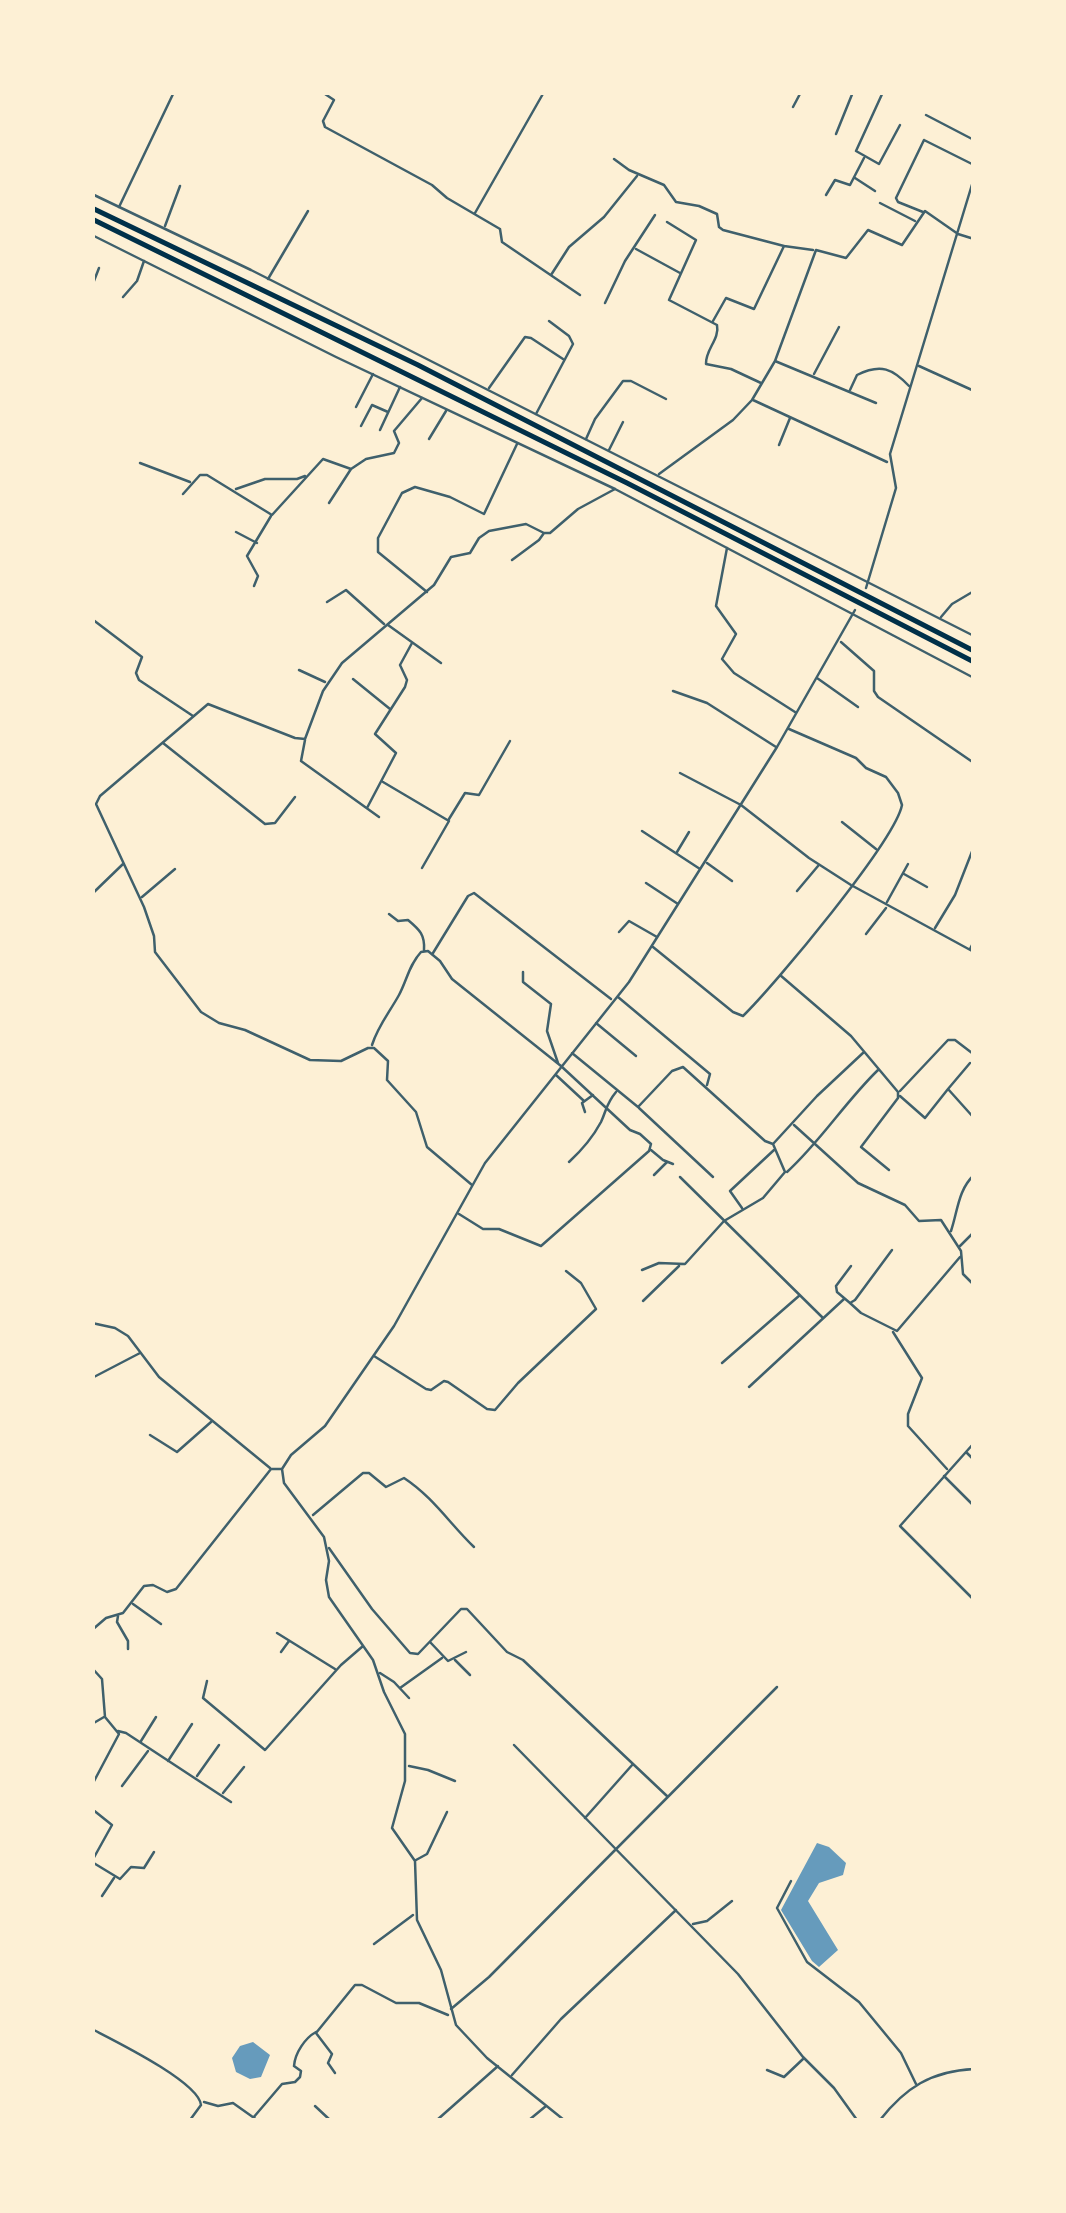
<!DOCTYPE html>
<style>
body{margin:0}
#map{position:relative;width:1066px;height:2213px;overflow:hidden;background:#fdf0d5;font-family:"Fira Sans Condensed",sans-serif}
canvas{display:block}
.frame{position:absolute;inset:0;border:95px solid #fdf0d5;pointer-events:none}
</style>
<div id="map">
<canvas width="1066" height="2213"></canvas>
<div class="frame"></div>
</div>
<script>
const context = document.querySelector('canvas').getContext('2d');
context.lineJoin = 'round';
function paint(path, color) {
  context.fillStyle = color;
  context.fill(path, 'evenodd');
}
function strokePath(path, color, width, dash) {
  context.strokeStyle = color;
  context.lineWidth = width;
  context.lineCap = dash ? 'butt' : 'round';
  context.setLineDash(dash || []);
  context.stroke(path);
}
paint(new Path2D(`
 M817 1843 829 1847 846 1863 843 1875 819 1883 808 1901 838 1950 819 1967 812 1961 781 1910Z
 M253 2042 270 2055 261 2077 250 2079 236 2072 232 2058 240 2046Z`), '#669bbc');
strokePath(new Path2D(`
 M322 92 334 100 323 121 325 127 432 185 447 198 500 229 502 242 580 295
 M883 92 856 151 879 164 900 125
 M748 93V92
 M793 107 801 92
 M926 115 974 140
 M836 134 853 92
 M614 159 629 170 664 185 676 202 699 206 717 214 719 227 723 230 784 246 813 250
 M855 178 875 191
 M826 195 835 180 850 185 864 158
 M880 203 915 221
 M119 207 174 92
 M923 212 898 202 896 198 924 140 974 165
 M475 213 544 92
 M667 222 696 240 669 300 717 325C720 339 705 350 706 364L731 369 761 383
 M165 226 180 186
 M636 249 680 273
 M551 275 569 247 604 217 637 176
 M268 279 308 211
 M92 286 99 268
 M123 297 137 281 144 261
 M605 303 625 261 655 215
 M713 321 726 298 754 309 784 246
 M775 361 816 250 846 258 868 230 902 245 925 211 958 234 974 239
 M919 366 972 390
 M814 374 839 327
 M489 388 525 337 531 338 563 359
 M850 390 857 375C881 363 893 369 909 386
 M753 400 887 462
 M356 407 373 374
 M536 414 573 344 569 336 549 321
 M361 426 372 405 388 412
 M380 430 400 387
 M429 439 446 411
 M586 439 595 419 623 381H631L666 399
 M779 445 790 418
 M609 450 623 422
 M140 463 190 482
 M659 474 733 420 752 400 775 361 876 403
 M236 489 265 479H297L305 476
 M183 494 200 475H207L272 515 323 459 351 469
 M329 503 351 469 366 459 394 453 399 443 394 431 422 398
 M236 532 257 543
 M727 548 716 606 736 634 722 659 734 673 795 712
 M512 560 539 540 544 533
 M254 586 258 576 247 556 271 516
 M866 588 896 488 890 454 974 178
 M427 592 378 552V538L402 493 415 487 450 497 484 514 517 444
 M327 602 346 590 384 624
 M941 617 952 604 974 591
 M92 619 142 657 136 673 139 680 193 716
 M388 625 441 663
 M841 642 874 671V691L878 697 974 763
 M299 670 325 682
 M817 678 858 707
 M353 679 390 709
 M673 691 707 703 776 747
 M305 740 301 761 379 817
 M163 743 265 824 275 823 295 797
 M680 773 741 805 809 858 851 885 974 952
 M383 782 449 821 422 868
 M367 808 396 753 375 734 405 687 407 680 400 665 412 643
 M449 819 465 793 479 795 510 741
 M842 822 876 849
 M642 831 700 869
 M677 852 689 832
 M707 863 732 881
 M904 874 927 887
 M646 883 678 904
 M797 891 818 866
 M92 894 123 864
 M142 897 175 869
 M887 902 908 864
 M389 914 398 921 408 920C420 930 425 935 424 950
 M935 928 955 895 973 849
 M619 932 629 921 657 937
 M866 934 886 908
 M653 947 733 1012 743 1016C774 986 895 841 902 805L898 793 886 777 866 768 856 758 789 729
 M970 949 974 941
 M433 953 468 896 474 893 611 999
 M523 972V982L551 1004 547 1031 558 1063
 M780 975 851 1036 898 1092V1098L861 1147 889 1170
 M618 997 710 1074 707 1085
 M596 1023 636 1056
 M372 1045C378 1026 389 1013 399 995 407 980 409 965 421 952L428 951 440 961 452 979 561 1066 630 1130 640 1134 651 1144 649 1151 541 1246 499 1229H483L459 1214
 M572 1053 638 1107 672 1071 683 1067 765 1141 773 1144 817 1096 864 1052
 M556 1075 584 1101
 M948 1089 970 1063
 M900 1091 948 1040H955L972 1053
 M900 1096 925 1118 948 1089 974 1118
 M639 1108 713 1177
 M585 1112 582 1103 593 1095
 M794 1125 858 1183 905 1205 919 1221 941 1220 961 1251 963 1274 974 1285
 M651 1150 663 1160 673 1164
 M569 1162C582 1150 593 1137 601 1122 607 1109 606 1104 616 1092
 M787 1172C821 1141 845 1102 878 1070
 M654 1175 667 1162
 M680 1177 823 1318
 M472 1185 427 1147 416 1112 387 1080 388 1061 374 1048H368L341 1061 310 1060 245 1030 219 1023 201 1012 155 952 154 936 144 907 96 804 100 796 208 704 295 738 305 739 323 691 342 663 434 585 451 557 470 553 479 538 489 531 526 524 544 533H550L578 509 615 489
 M742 1208 730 1191 774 1150
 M951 1231C958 1210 958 1190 974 1175
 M960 1246 974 1232
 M851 1266 836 1286 837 1292 850 1303 855 1300 892 1250
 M642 1270 659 1263 685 1264 724 1221 763 1198 785 1172 773 1144
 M643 1301 679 1266
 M850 1303 861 1313 897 1331 960 1257
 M92 1323 115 1328 128 1336 159 1377 270 1468
 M893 1332 922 1378 908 1414V1426L947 1469
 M374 1356 426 1389 431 1390 444 1381 448 1382 487 1409 495 1410 518 1383 596 1309 581 1283 566 1271
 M722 1363 800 1295
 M92 1378 140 1353
 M749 1387 844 1299
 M150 1435 177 1452 211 1422
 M974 1443 900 1526 974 1600
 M967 1453 974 1460
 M944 1476 974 1506
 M313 1515 363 1473H369L386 1487 404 1478C433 1497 450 1524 474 1547
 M329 1548 372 1609 410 1653 418 1654 461 1609H467L507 1652 523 1660 668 1797
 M133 1604 161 1624
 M118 1616 117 1622 128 1641V1649
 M92 1630 106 1618 123 1613 144 1586 153 1585 167 1592 176 1589 271 1469H282
 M277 1633 335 1669
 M430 1642 448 1661 466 1652
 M281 1652 289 1641
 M455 1660 470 1675
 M92 1668 102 1679 105 1717 119 1734 92 1785
 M380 1673 394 1682 409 1698
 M207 1681 203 1698 265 1750 341 1665 363 1646
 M400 1688 442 1658
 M92 1724 104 1717
 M118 1731 126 1733 231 1802
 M141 1741 156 1717
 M514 1745 738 1974 803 2057 834 2088 857 2120
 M168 1761 192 1724
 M409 1766 428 1770 455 1781
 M197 1776 219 1745
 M122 1786 148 1751
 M223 1793 244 1767
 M92 1809 112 1825 92 1861
 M585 1818 633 1764
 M416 1860 427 1854 447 1812
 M92 1862 120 1879 131 1867 144 1868 154 1852
 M791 1881 777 1908 807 1962 859 2002 901 2053 916 2084
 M102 1896 114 1878
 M693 1924 707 1921 732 1901
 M374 1944 413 1915
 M451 2009 489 1977 777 1687
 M92 2029C115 2041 199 2082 201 2105L190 2120
 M767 2070 784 2077 803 2059
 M335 2073 328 2063 332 2054 316 2033 355 1985H362L396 2003H419L448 2015
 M512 2075 561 2019 676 1910
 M204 2102 218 2106 233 2103 257 2120
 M315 2106 330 2120
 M253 2118 282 2084 295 2082 300 2077 301 2071 294 2066C295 2053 305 2038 316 2032
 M437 2120 498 2066
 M529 2120 546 2106
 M564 2120 487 2058 456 2025 441 1970 417 1920 415 1861 392 1828 405 1781V1734L384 1692 373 1660 329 1597 326 1580 329 1561 324 1537 284 1483 282 1469 291 1455 325 1426 394 1326 485 1163 629 982 777 747 855 610
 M880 2120C905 2088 931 2071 974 2069`), '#3f606c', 2.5);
strokePath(new Path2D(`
 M92 194 251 270 974 636
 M92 235 336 357 615 489 974 678`), '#3f606c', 2.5);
strokePath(new Path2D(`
 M92 208 418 365 974 651
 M92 219 627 483 974 662`), '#003049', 5);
</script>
